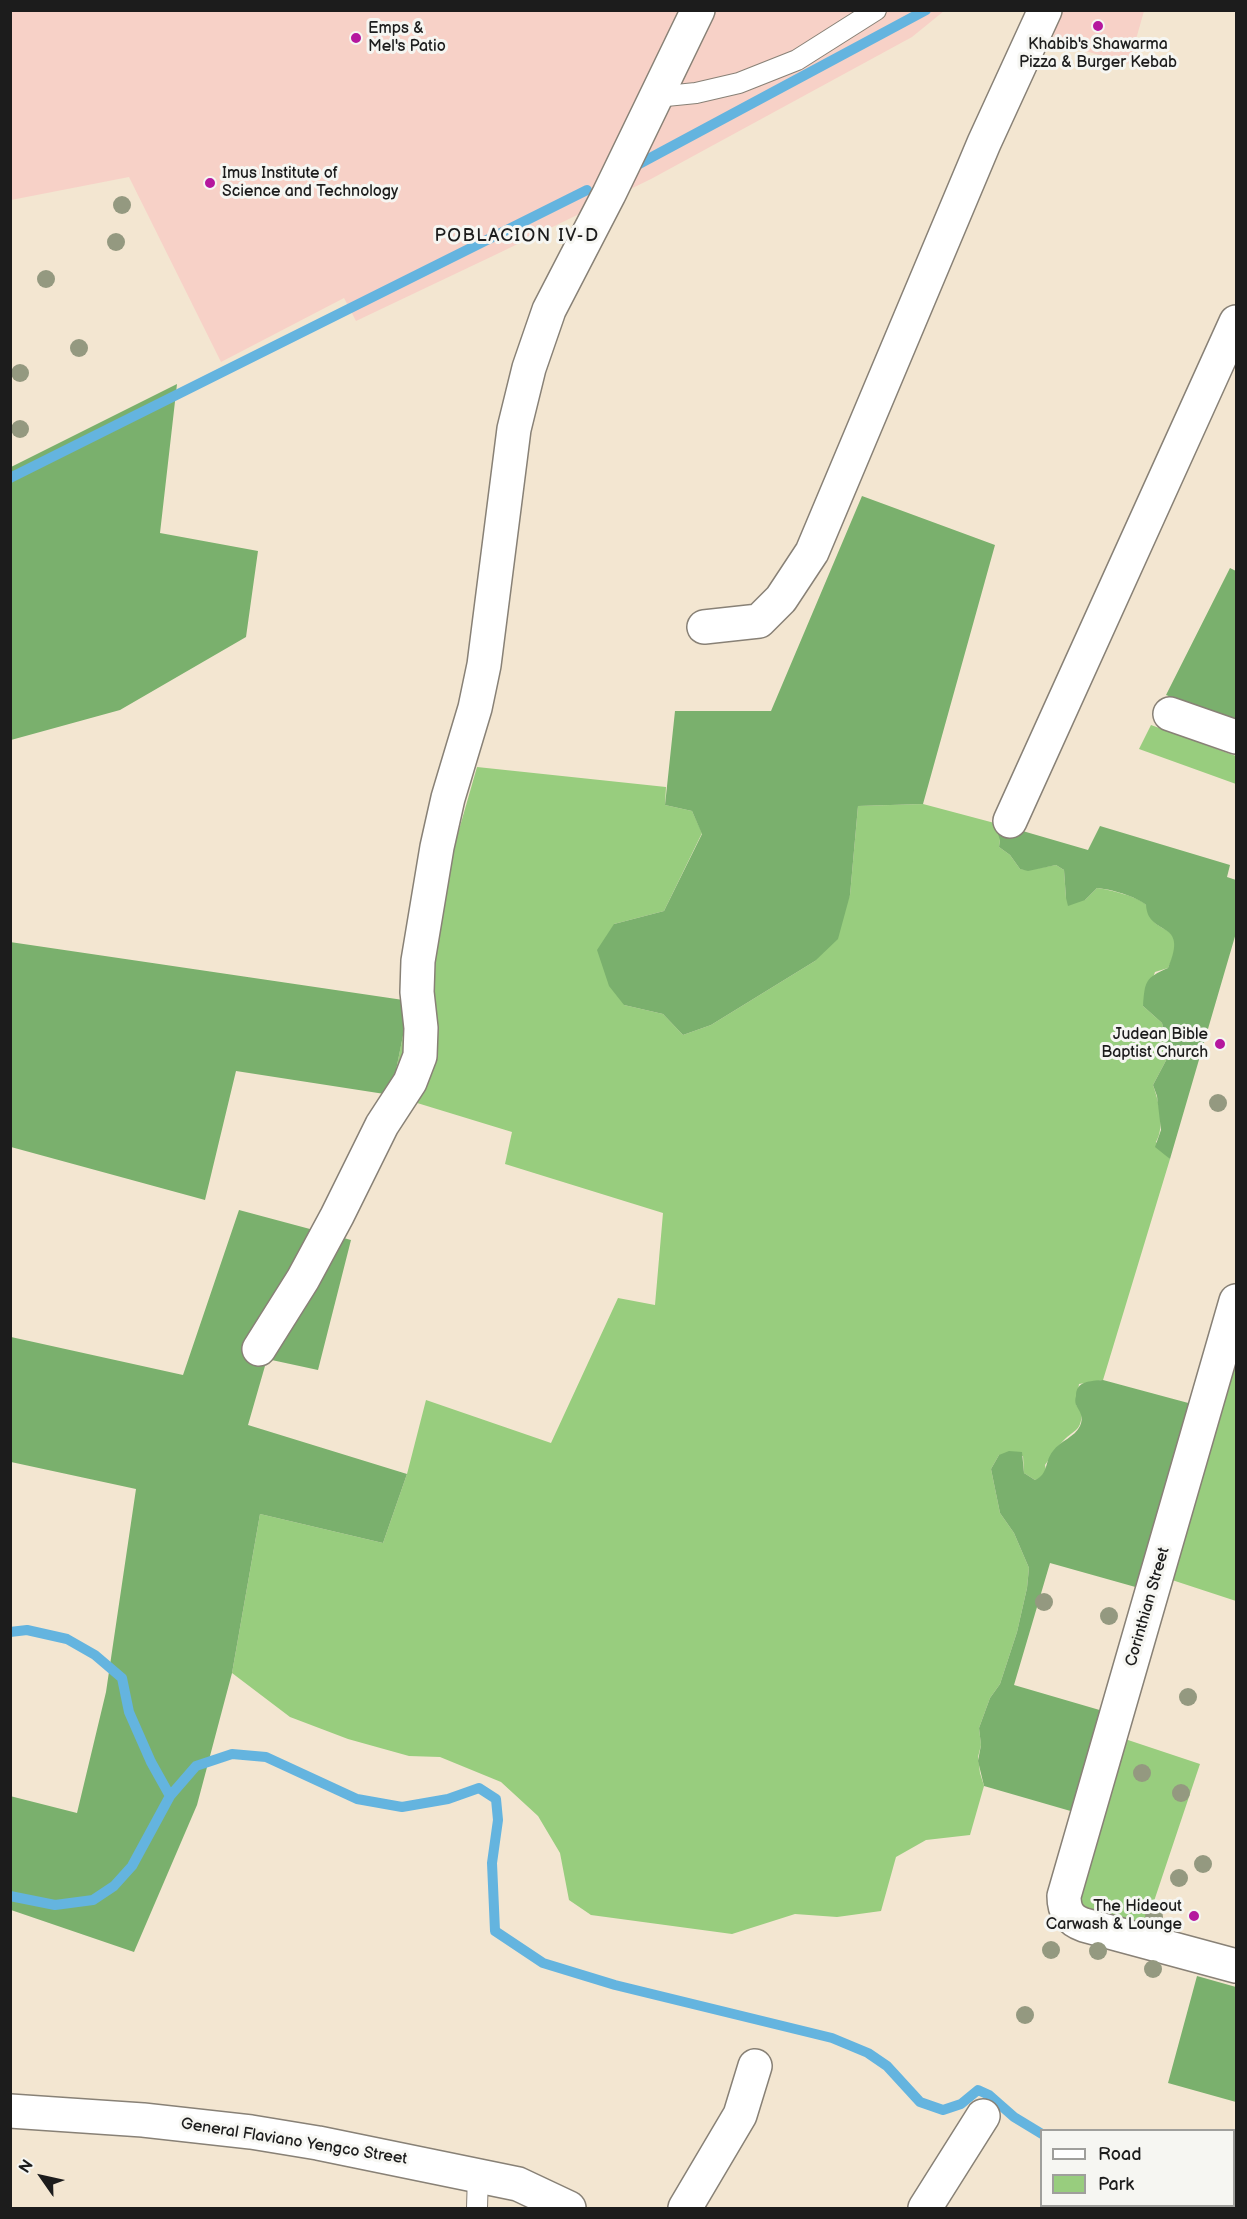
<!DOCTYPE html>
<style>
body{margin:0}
#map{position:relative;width:1247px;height:2219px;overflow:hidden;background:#f3e6d1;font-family:"Balsamiq Sans",sans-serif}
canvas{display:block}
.frame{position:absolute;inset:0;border:12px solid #1c1c1c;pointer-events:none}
.legend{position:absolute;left:1040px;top:2129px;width:195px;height:78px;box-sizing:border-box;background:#f6f6f2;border:2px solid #9f9f9c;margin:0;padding:8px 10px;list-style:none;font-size:18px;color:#1c1c1c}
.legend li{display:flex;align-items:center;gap:12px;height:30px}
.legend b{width:30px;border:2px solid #9f9f9c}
.north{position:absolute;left:12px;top:2147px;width:60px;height:60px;-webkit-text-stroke:4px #f6f6f2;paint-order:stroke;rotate:304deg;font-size:16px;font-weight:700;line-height:24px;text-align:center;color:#1c1c1c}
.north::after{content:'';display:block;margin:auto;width:21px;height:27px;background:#1c1c1c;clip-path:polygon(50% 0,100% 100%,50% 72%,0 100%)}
</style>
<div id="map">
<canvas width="1247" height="2219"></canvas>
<div class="frame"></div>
<ul class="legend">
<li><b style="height:8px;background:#fff"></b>Road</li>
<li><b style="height:16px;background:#98cd7e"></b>Park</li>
</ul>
<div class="north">N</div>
</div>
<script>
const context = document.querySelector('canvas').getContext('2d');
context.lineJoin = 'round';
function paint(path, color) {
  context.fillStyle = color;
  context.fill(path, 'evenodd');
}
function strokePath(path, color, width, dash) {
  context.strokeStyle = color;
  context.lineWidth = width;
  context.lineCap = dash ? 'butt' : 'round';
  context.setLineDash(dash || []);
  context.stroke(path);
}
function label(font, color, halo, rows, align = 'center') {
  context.font = font + ' "Balsamiq Sans",sans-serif';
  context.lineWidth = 6;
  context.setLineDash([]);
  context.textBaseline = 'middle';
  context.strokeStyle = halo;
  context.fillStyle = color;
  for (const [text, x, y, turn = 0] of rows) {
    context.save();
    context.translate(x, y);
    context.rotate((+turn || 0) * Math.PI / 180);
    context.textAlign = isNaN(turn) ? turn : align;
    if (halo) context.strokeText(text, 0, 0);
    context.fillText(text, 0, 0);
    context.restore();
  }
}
paint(new Path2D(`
 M11 11H944L912 37 651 179 497 254 356 321 344 298 221 362 129 177 11 200Z
 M1061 11H1144L1129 64 1052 41Z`), '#f7d1c7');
paint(new Path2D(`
 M1151 725 1236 756V784L1139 749Z
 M477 767 666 787 665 805 692 811 702 833 664 911 614 924 624 1005 663 1014 683 1035 711 1025 815 961 850 895 858 806 923 804 1002 825 999 847 1010 855 1020 869 1028 870 1056 865 1064 870 1066 898 1085 900 1097 888C1107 889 1140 897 1146 905 1150 910 1150 918 1154 922 1159 927 1166 929 1170 933 1181 942 1173 958 1168 968L1155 972 1143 1006 1162 1023 1167 1044 1171 1051 1153 1085C1159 1102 1165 1127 1156 1142L1170 1159 1103 1380 1079 1384 1076 1405 1082 1411C1081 1432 1076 1428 1063 1441 1056 1448 1051 1457 1045 1465L1046 1470 1042 1477 1035 1480 1024 1473 1023 1456 999 1455 991 1469 1000 1513 1014 1533 1029 1568 1027 1588 1017 1632 1000 1684 990 1698 979 1728 981 1745 978 1757 980 1773 984 1786 970 1835 926 1840 896 1857 881 1911 837 1917 795 1914 732 1934 591 1915 569 1900 560 1853 538 1816 501 1782 440 1757 409 1756 348 1739 290 1717 232 1673 260 1514 383 1543 407 1474 426 1400 551 1443 618 1298 655 1305 663 1213 505 1164 512 1132 391 1095 410 1001Z
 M1236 1359V1601L1172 1580Z
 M1125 1739 1200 1764 1145 1928 1087 1912 1080 1905 1079 1892Z`), '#98cd7e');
paint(new Path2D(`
 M177 384 160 533 258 551 246 637 120 710 11 740V467Z
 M862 496 995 545 923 804 858 806 850 895 838 939 815 961 711 1025 683 1035 663 1014 624 1005 609 986 597 950 614 924 664 911 702 834 692 811 665 805 675 711H771Z
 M1230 568 1236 571V722L1166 695Z
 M1002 825 1088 850 1100 826 1230 865 1227 877 1236 880V933L1170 1159 1155 1147 1161 1130 1157 1096 1153 1085 1171 1051 1167 1044 1162 1023 1143 1006C1145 981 1145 978 1168 968 1190 918 1148 938 1146 905 1136 896 1110 889 1097 888L1085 900 1068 906 1066 898 1064 870 1056 865 1028 871 1020 869 1010 855 999 847 1000 840 998 834Z
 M10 942 410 1001 391 1095 236 1071 205 1200 11 1147Z
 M239 1210 351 1240 318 1370 267 1359 248 1425 407 1474 383 1543 260 1514 232 1673 197 1805 134 1952 11 1910 10 1796 77 1813 106 1692 136 1489 11 1462V1337L183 1375Z
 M1103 1380 1192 1404 1139 1588 1050 1563 1014 1685 1103 1711 1074 1812 984 1786 978 1761 981 1745 979 1728 990 1698 1000 1684 1017 1632 1027 1588 1029 1568 1014 1533 1000 1513 991 1469 999 1455 1009 1451 1022 1452 1024 1473 1035 1480C1049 1474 1044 1462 1053 1451 1060 1441 1075 1437 1080 1426 1084 1417 1080 1412 1076 1405 1075 1402 1075 1399 1076 1396 1076 1381 1090 1381 1103 1380Z
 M1197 1976 1236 1987V2102L1168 2083Z`), '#7ab06d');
strokePath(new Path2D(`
 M639 164 926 10
 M10 478 587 190
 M10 1632 27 1630 67 1639 95 1655 122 1678 129 1712 151 1762 170 1796
 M10 1896 55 1905 93 1900 114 1886 132 1866 170 1796 196 1766 232 1754 266 1757 357 1799 402 1807 448 1799 479 1788 496 1799 498 1820 492 1863 495 1931 543 1963 615 1985 832 2038 868 2053 887 2066 920 2102 943 2110 961 2104 978 2090 989 2095 1014 2117 1042 2134
 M1234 2151 1236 2146`), '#64b4df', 10);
const lane = new Path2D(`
 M656 97 696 93 739 83 797 60 876 10
 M477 2208 478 2174`);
const street = new Path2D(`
 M704 627 759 621 781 599 812 552 984 143 1045 10
 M1170 714 1236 737
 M1010 821 1236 322
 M1236 1301 1064 1896C1064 1912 1070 1920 1084 1925L1236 1966
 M259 1349 303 1279 337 1216 382 1125 410 1082 420 1056 421 1028 417 992 418 961 437 847 448 798 475 708 484 665 514 429 529 368 549 310 609 194 698 10
 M685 2208 740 2115 755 2066
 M925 2208 983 2116`);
const secondary = new Path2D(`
 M10 2111 143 2120 251 2132 318 2143 518 2184 569 2208`);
strokePath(lane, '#888176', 22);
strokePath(street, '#888176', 36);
strokePath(secondary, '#888176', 36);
strokePath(lane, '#fff', 20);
strokePath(street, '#fff', 33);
strokePath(secondary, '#fff', 33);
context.fillStyle = '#949980';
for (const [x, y] of [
 [122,205],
 [116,242],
 [46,279],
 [79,348],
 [20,373],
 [20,429],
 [1218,1103],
 [1044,1602],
 [1109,1616],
 [1188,1697],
 [1142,1773],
 [1181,1793],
 [1203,1864],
 [1179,1878],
 [1154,1917],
 [1051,1950],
 [1098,1951],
 [1153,1969],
 [1025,2015]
]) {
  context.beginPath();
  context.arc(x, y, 9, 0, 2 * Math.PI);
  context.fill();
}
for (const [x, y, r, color] of [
 [1098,26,6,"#b5179e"],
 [356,38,6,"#b5179e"],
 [210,183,6,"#b5179e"],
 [1220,1044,6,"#b5179e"],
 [1194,1916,6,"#b5179e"]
]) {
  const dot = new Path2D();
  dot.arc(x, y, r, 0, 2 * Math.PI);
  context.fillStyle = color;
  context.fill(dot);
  strokePath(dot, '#f6f6f2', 2);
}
label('16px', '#1c1c1c', '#f6f6f2', [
 ["Emps &",368,29],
 ["Mel's Patio",368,47],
 ["Khabib's Shawarma",1098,45,"center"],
 ["Pizza & Burger Kebab",1098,63,"center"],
 ["Imus Institute of",222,174],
 ["Science and Technology",222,192],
 ["Judean Bible",1208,1035,"right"],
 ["Baptist Church",1208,1053,"right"],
 ["The Hideout",1182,1907,"right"],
 ["Carwash & Lounge",1182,1925,"right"]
], 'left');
label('16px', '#1c1c1c', '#f6f6f2', [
 ["Corinthian Street",1148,1607,-74],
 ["General Flaviano Yengco Street",294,2142,9]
]);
context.letterSpacing = '1.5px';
label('18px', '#1c1c1c', '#f6f6f2', [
 ["POBLACION IV-D",517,236]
]);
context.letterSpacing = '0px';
</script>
